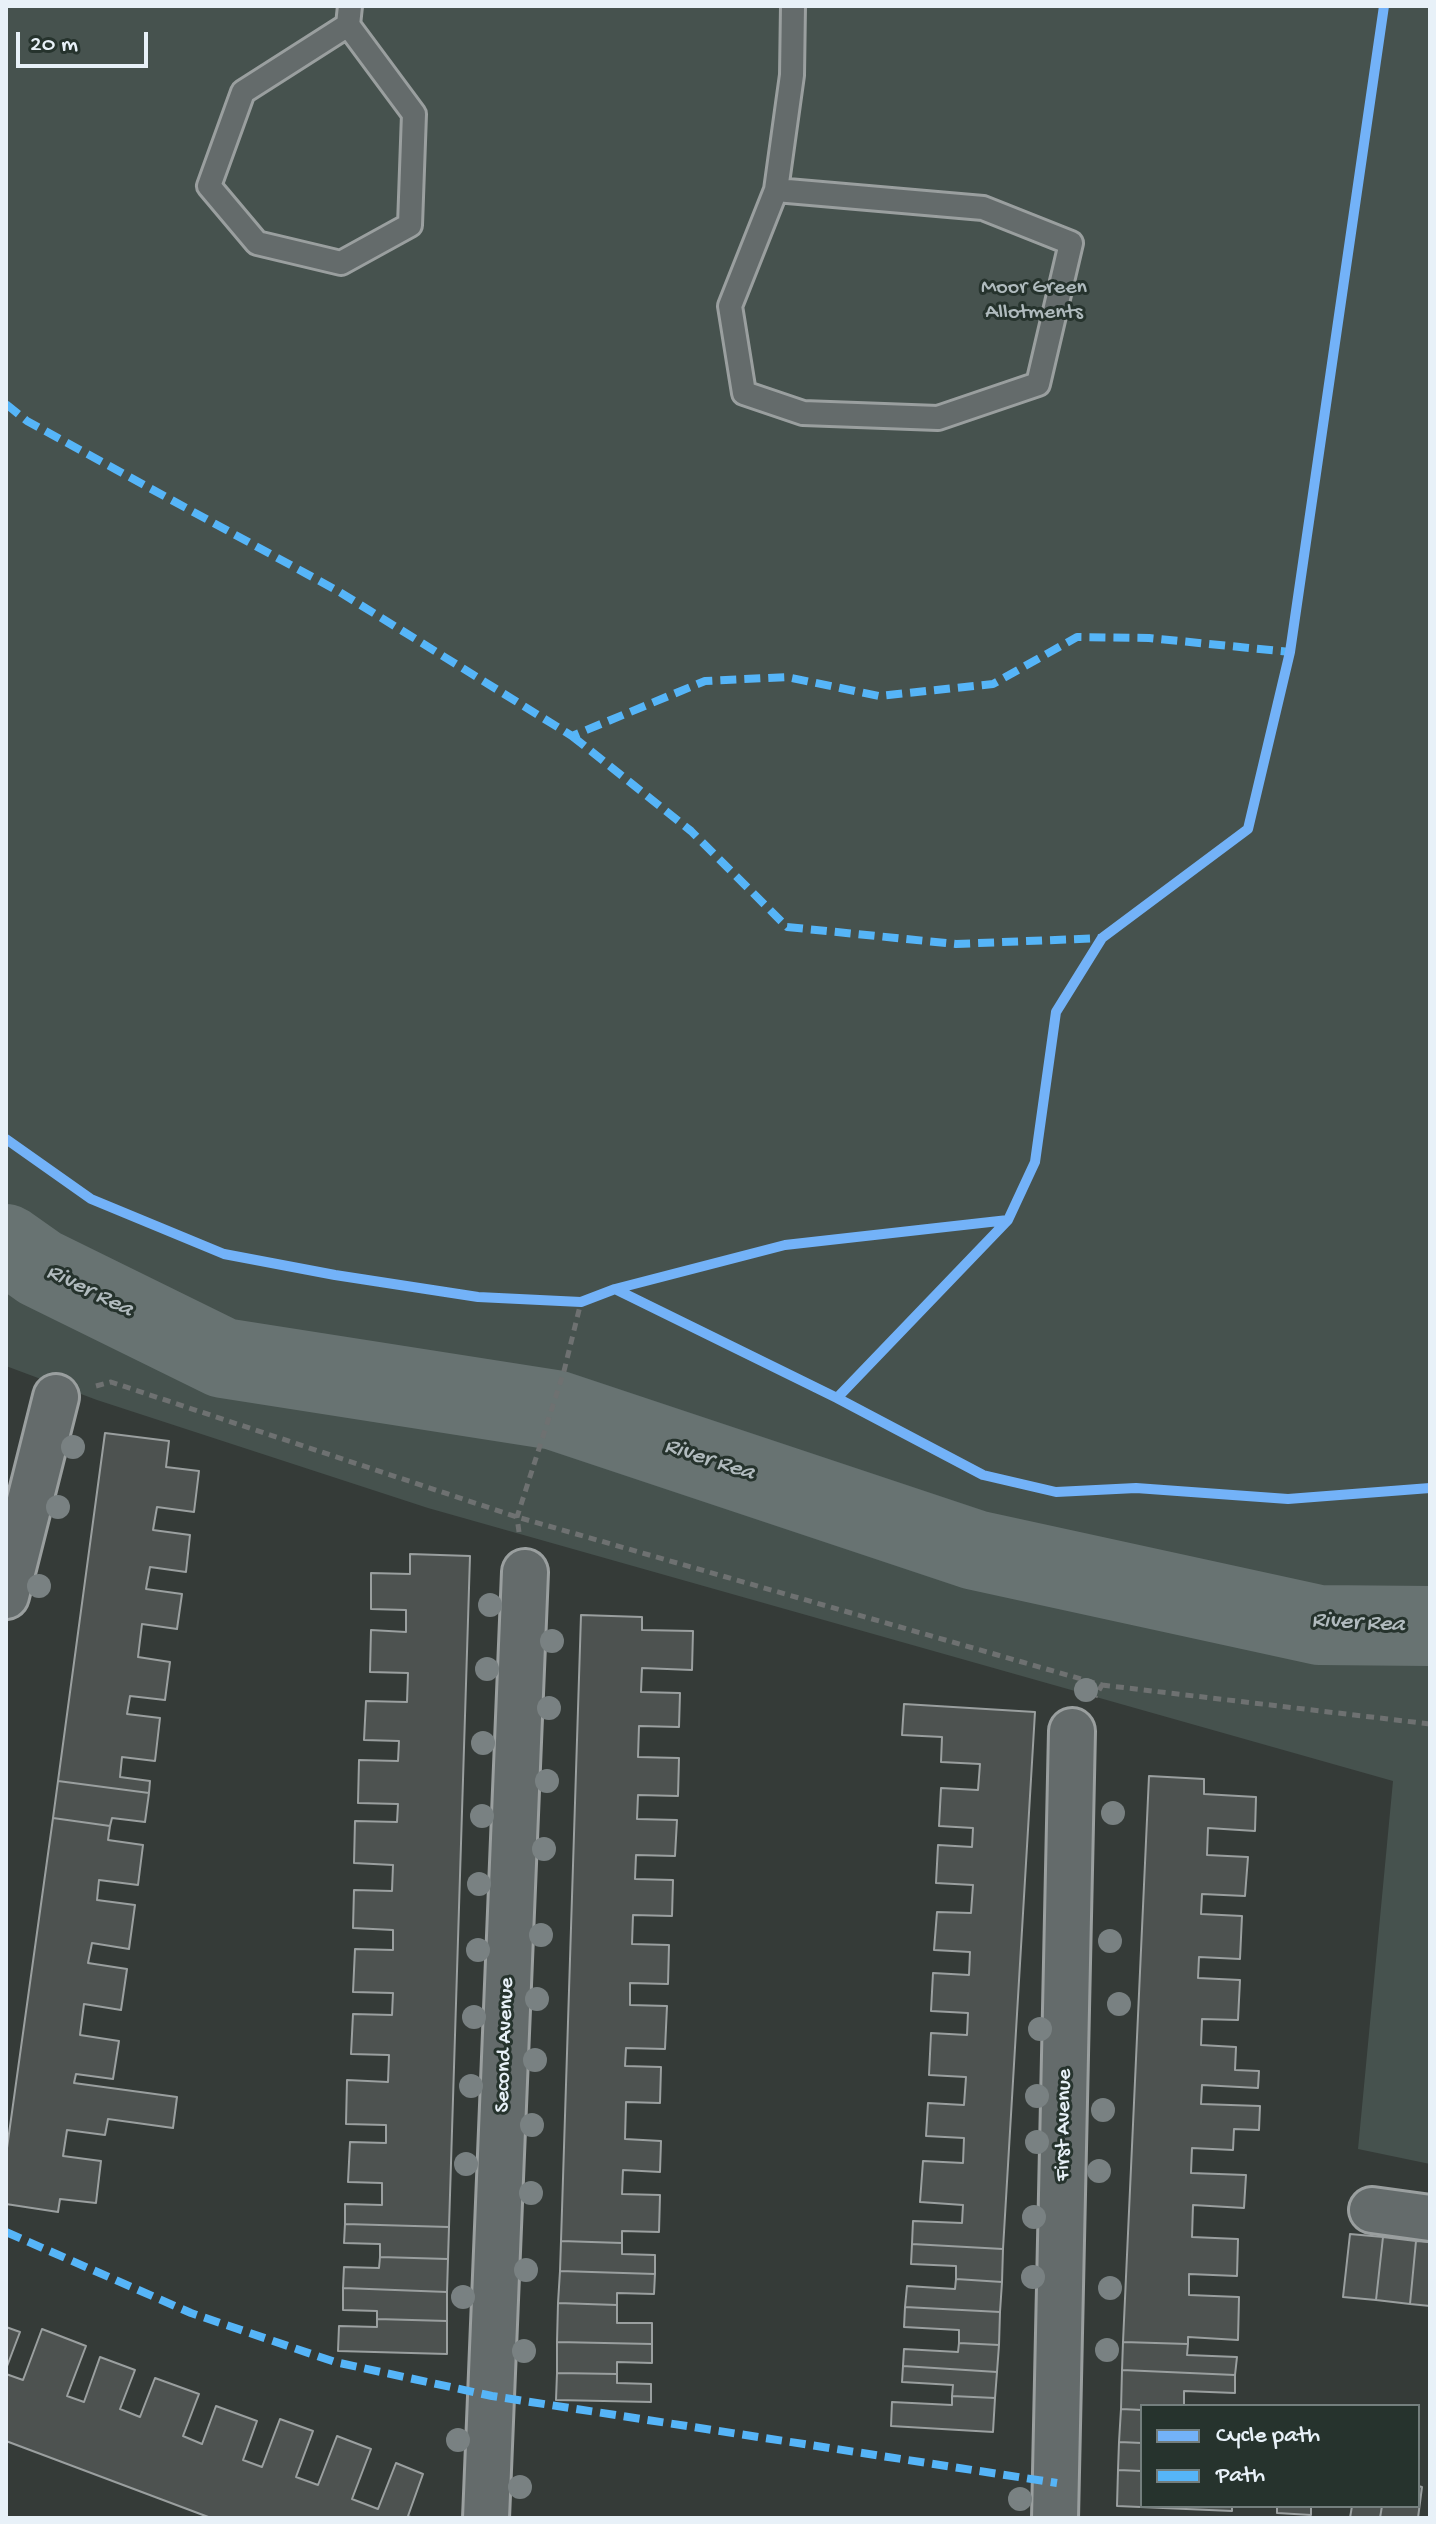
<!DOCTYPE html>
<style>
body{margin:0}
#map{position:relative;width:1436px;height:2524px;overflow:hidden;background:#353b38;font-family:"Gochi Hand",sans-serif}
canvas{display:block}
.frame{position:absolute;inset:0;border:8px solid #e8f1f8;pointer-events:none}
.legend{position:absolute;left:1140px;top:2404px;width:280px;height:104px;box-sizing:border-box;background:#26332d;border:2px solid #747f7e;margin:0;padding:10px 14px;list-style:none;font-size:24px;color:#e8f1f8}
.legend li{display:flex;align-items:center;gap:16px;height:40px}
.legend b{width:40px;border:2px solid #747f7e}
.scale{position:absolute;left:16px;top:32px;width:132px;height:36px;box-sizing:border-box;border:4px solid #e8f1f8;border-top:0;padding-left:10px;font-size:24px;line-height:28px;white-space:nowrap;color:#e8f1f8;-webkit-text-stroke:6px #26332d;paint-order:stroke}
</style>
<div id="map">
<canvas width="1436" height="2524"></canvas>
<div class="frame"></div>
<ul class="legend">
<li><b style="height:10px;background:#73b2f8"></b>Cycle path</li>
<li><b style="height:10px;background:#56b5f8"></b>Path</li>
</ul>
<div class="scale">20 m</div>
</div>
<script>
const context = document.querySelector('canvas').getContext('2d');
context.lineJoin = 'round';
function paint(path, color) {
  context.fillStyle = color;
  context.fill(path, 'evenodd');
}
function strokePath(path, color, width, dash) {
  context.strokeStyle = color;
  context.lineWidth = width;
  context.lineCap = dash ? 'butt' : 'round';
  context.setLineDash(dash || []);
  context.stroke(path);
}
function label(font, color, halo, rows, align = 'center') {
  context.font = font + ' "Gochi Hand",sans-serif';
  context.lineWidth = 6;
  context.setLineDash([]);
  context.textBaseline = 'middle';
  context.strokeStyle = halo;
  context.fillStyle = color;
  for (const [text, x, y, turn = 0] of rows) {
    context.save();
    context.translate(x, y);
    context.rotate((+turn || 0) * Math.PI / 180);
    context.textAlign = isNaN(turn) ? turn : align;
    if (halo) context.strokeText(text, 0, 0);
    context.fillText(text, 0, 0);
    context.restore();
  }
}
paint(new Path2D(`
 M6 6H1430V2164L1358 2149 1393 1781 428 1508 97 1400 6 1366Z`), '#46524e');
strokePath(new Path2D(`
 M6 1244 40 1268 223 1358 555 1410 975 1550 1319 1625 1430 1626`), '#687372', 80);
const building = new Path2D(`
 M105 1433 169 1441 166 1467 199 1471 194 1512 157 1507 153 1530 190 1535 186 1572 150 1567 146 1589 182 1594 177 1629 142 1624 138 1657 170 1662 165 1700 130 1696 127 1714 160 1718 155 1761 122 1757 120 1777 150 1781 149 1793 58 1781Z
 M410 1554 470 1556 449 2227 345 2224V2204L382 2205V2183L348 2182 350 2142 386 2143V2125L346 2124 347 2080 388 2082 389 2055 351 2054 353 2014 392 2015 393 1993 353 1992 355 1949 393 1950V1930L353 1928 354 1890 392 1891 393 1865 354 1863 355 1821 397 1822 398 1804 358 1803 359 1760 398 1761 399 1741 364 1740 366 1701 407 1702 408 1673 370 1672 371 1630 406 1632V1610L371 1609V1573L410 1574Z
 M581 1615 642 1617V1630L693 1631 692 1670 642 1668 641 1692 680 1693 679 1727 639 1726 638 1757 679 1758 678 1796 638 1795 637 1819 677 1820 675 1856 636 1855 635 1879 673 1880 672 1916 633 1915 632 1944 669 1945 668 1984 630 1983V2005L667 2006 665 2049 626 2048 625 2066 661 2067 660 2103 626 2102 625 2139 661 2141 660 2172 623 2170 622 2194 660 2195 659 2232 622 2231V2243L561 2241Z
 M904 1704 1035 1712 1003 2249 912 2244 913 2221 962 2223 963 2205 920 2202 923 2161 963 2163 964 2138 926 2136 928 2103 964 2105 966 2077 929 2075 931 2033 967 2035 968 2013 931 2011 933 1973 969 1975 970 1952 934 1950 937 1912 971 1913 973 1885 936 1883 938 1845 972 1847 973 1828 939 1826 941 1788 978 1790 980 1764 941 1762 942 1737 902 1735Z
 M1149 1776 1204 1779V1794L1256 1797 1255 1831 1208 1828 1207 1855 1248 1857 1245 1896 1202 1894 1201 1914 1242 1916 1240 1959 1199 1957 1198 1978 1240 1980 1238 2020 1202 2019 1201 2045 1236 2047 1235 2070 1259 2071 1258 2088 1202 2085 1201 2104 1260 2106 1259 2130 1234 2129 1233 2150 1192 2148 1191 2173 1246 2175 1244 2208 1193 2205 1192 2237 1238 2239 1237 2276 1189 2274V2295L1239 2297 1238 2340 1188 2337V2344L1123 2342Z
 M58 1781 149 1793 145 1822 112 1818 110 1826 53 1818Z
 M53 1818 110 1826 108 1840 143 1845 138 1885 99 1880 97 1900 135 1905 129 1949 92 1943 88 1963 127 1969 121 2010 84 2004 80 2035 119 2041 113 2079 76 2074 74 2083 177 2097 173 2128 108 2119 105 2135 67 2130 63 2156 101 2161 96 2203 60 2199 58 2212 6 2204V2155Z
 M345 2224 449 2227 448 2259 380 2257V2244L344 2243Z
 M1350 2234 1383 2237 1376 2300 1343 2297Z
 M1383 2237 1416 2241 1410 2304 1376 2300Z
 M561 2241 622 2243V2254L655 2255V2274L560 2271Z
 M1416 2241 1430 2242V2306L1410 2304Z
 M912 2244 1003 2249 1002 2282 956 2279V2266L911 2264Z
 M380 2257 448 2259 447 2292 343 2288 344 2267 379 2268Z
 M560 2271 655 2274 654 2294 617 2293V2305L558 2303Z
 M956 2279 1002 2282 1000 2312 905 2307 907 2286 955 2289Z
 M343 2288 447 2292V2321L377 2319V2311L343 2310Z
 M558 2303 617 2305V2323H652V2344L557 2342Z
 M905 2307 1000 2312 999 2345 959 2343V2330L904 2327Z
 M377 2319 447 2321V2354L338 2351 339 2326 377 2327Z
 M6 2327 20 2332 6 2369Z
 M42 2329 86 2346 67 2396 84 2402 100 2357 135 2370 120 2409 140 2417 155 2378 199 2394 183 2436 202 2444 216 2406 257 2421 243 2460 262 2467 280 2419 313 2431 296 2477 318 2485 337 2436 371 2449 352 2499 378 2509 396 2463 423 2474 408 2516 413 2518H211L6 2441V2374L23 2380Z
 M557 2342 652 2344V2363L617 2362V2374L557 2373Z
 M1123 2342 1188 2344 1187 2355 1237 2357 1235 2375 1122 2370Z
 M959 2343 999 2345 997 2372 903 2366 904 2349 958 2352Z
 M903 2366 997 2372 995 2398 952 2396 953 2385 902 2382Z
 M1122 2370 1235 2375V2393L1184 2391V2406H1142V2410L1121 2409Z
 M557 2373 617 2374V2383L651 2384V2402L556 2400Z
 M952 2396 995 2398 993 2432 891 2426 892 2402 952 2405Z
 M1121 2409 1142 2410V2443L1119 2442Z
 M1119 2442 1142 2443V2471L1118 2470Z
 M1118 2470 1142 2471V2506H1232V2511L1117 2506Z
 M1418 2486 1422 2487 1418 2518H1380L1382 2506H1418Z
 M1277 2506H1311V2515L1277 2513Z
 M1352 2506H1382L1380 2518H1350Z`);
paint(building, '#4d5250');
strokePath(building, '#9a9f9f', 2);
const service = new Path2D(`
 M348 25 243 92 209 186 257 243 341 263 410 225 414 114 348 25 350 6
 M776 190 983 208 1071 243 1038 384 938 418 803 413 744 393 730 306 776 190 792 75 793 6`);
const minor = new Path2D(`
 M6 1596 56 1397
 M1372 2210 1430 2218
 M486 2518 525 1572
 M1055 2518 1072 1731`);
strokePath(service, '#9a9f9f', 28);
strokePath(minor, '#9a9f9f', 50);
strokePath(new Path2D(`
 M96 1386 111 1382 517 1517 1102 1685 1095 1697
 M519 1532 517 1517 564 1371 581 1302
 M1102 1685 1430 1724`), '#6e7171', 5, [8, 6]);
strokePath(service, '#646b6b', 22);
strokePath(minor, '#646b6b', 44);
strokePath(new Path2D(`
 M6 404 27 421 338 591 572 736 705 681 787 677 879 696 993 684 1077 637 1149 638 1290 652
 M572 736 691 831 787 927 956 944 1102 938
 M6 2232 191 2313 335 2362 492 2396 1057 2483`), '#56b5f8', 8, [16, 8]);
strokePath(new Path2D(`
 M6 1139 91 1199 224 1254 335 1275 478 1297 581 1302 615 1289 785 1245 1008 1220
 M615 1289 837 1398 983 1475 1056 1492 1136 1488 1288 1499 1430 1488
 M837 1398 1008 1220 1035 1162 1056 1012 1102 938 1248 829 1290 652 1384 6`), '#73b2f8', 10);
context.fillStyle = '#798182';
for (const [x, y] of [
 [73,1447],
 [58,1507],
 [39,1586],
 [490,1605],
 [552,1641],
 [487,1669],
 [1086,1690],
 [549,1708],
 [483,1743],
 [547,1781],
 [1113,1813],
 [482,1816],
 [544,1849],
 [479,1884],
 [541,1935],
 [1110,1941],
 [478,1950],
 [537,1999],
 [1119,2004],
 [474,2017],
 [1040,2029],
 [535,2060],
 [471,2086],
 [1037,2096],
 [1103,2110],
 [532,2125],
 [1037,2142],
 [466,2164],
 [1099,2171],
 [531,2193],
 [1034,2217],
 [526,2270],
 [1033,2277],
 [1110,2288],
 [463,2297],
 [1107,2350],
 [524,2351],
 [458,2440],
 [520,2487],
 [1020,2499]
]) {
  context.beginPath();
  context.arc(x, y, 12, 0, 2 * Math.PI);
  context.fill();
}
label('22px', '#b0bbbe', '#26332d', [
 ["Moor Green",1034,289],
 ["Allotments",1034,314]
]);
label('22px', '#e8f1f8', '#26332d', [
 ["Second Avenue",506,2045,-88],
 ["First Avenue",1065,2125,-89]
]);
label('italic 24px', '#b1bbbe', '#26332d', [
 ["River Rea",89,1292,26],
 ["River Rea",709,1461,18],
 ["River Rea",1358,1624,3]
]);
</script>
